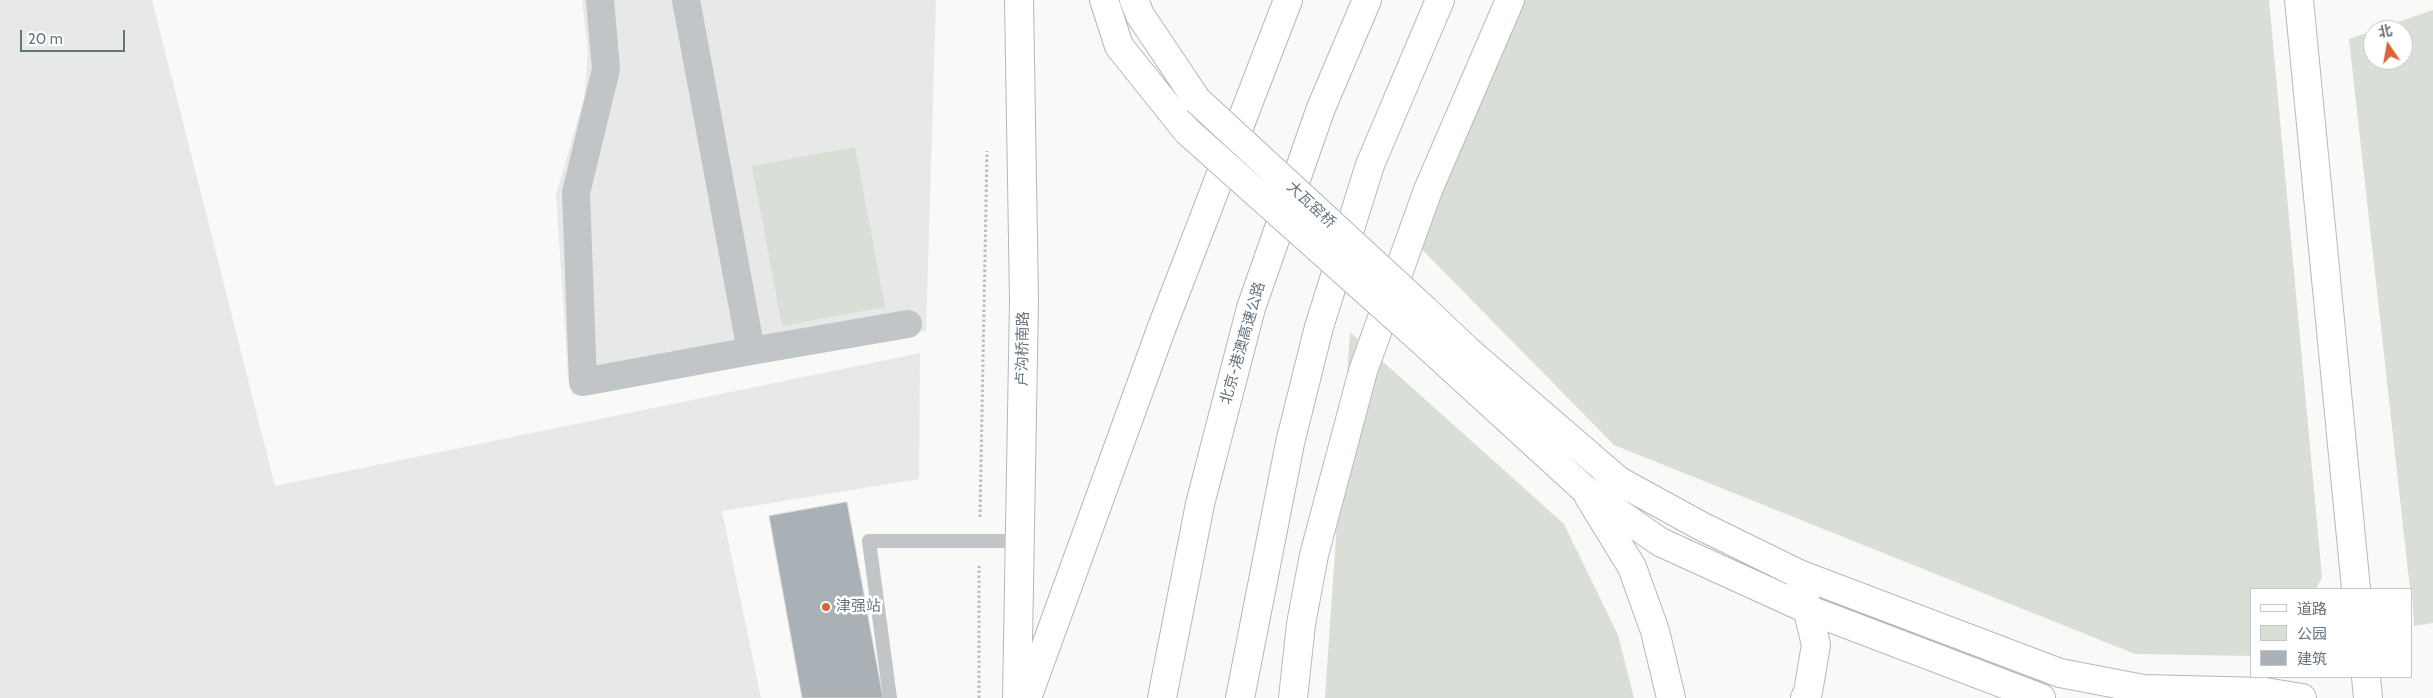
<!DOCTYPE html>
<meta charset="utf-8">
<style>
body{margin:0}
#map{position:relative;width:2433px;height:698px;overflow:hidden;background:#f9f9f8;font-family:Cabin,"Noto Sans SC",sans-serif}
canvas{display:block}
.legend{position:absolute;left:2250px;top:588px;width:162px;height:90px;box-sizing:border-box;background:#fff;border:1px solid #c2c7cc;margin:0;padding:6px 9px;list-style:none;font-size:15px;color:#667480}
.legend li{display:flex;align-items:center;gap:10px;height:25px}
.legend b{width:25px;border:1px solid #c2c7cc}
.north{position:absolute;left:2363px;top:20px;width:50px;height:50px;box-sizing:border-box;background:#fff;border:1px solid #c2c7cc;border-radius:50%;rotate:348deg;font-size:14px;font-weight:700;line-height:20px;text-align:center;color:#667480}
.north::after{content:'';display:block;margin:auto;width:18px;height:22px;background:#d86538;clip-path:polygon(50% 0,100% 100%,50% 72%,0 100%)}
.scale{position:absolute;left:20px;top:30px;width:105px;height:22px;box-sizing:border-box;border:2px solid #667480;border-top:0;padding-left:6px;font-size:15px;line-height:18px;white-space:nowrap;color:#667480;-webkit-text-stroke:4px #fff;paint-order:stroke}
</style>
<div id="map">
<canvas width="2433" height="698"></canvas>
<ul class="legend">
<li><b style="height:6px;background:#fff"></b>道路</li>
<li><b style="height:14px;background:#d9ded7"></b>公园</li>
<li><b style="height:14px;background:#a9b0b6"></b>建筑</li>
</ul>
<div class="north">北</div>
<div class="scale">20 m</div>
</div>
<script>
const context = document.querySelector('canvas').getContext('2d');
context.lineJoin = 'round';
function paint(path, color) {
  context.fillStyle = color;
  context.fill(path, 'evenodd');
}
function strokePath(path, color, width, dash) {
  context.strokeStyle = color;
  context.lineWidth = width;
  context.lineCap = dash ? 'butt' : 'round';
  context.setLineDash(dash || []);
  context.stroke(path);
}
function label(font, color, halo, rows, align = 'center') {
  context.font = font + ' Cabin,"Noto Sans SC",sans-serif';
  context.lineWidth = 5;
  context.setLineDash([]);
  context.textBaseline = 'middle';
  context.strokeStyle = halo;
  context.fillStyle = color;
  for (const [text, x, y, turn = 0] of rows) {
    context.save();
    context.translate(x, y);
    context.rotate((+turn || 0) * Math.PI / 180);
    context.textAlign = isNaN(turn) ? turn : align;
    if (halo) context.strokeText(text, 0, 0);
    context.fillText(text, 0, 0);
    context.restore();
  }
}
paint(new Path2D(`
 M0 0H152L275 486 920 353 919 479 722 511 761 698H0Z
 M582 0H936L926 331 572 395 568 377 556 195 584 98 588 51Z`), '#e7e8e8');
paint(new Path2D(`
 M1497 0H2269L2322 577 2316 589H2252V656L2135 654 1614 445 1399 226Z
 M2433 10V623L2414 626 2412 589H2410L2349 39 2373 31V60H2403V30H2375Z
 M855 147 885 307 782 326 752 166Z
 M1350 332 1564 524 1618 635 1634 698H1325Z`), '#d9ded7');
const building = new Path2D(`
 M847 502 883 698H802L769 516Z`);
paint(building, '#a9b0b6');
strokePath(building, '#dbdbda', 1);
const secondary = new Path2D(`
 M2299 0 2356 589
 M1799 574 1816 645 1808 692 1805 698
 M2366 677 2368 698
 M1293 698 1301 624 1314 555 1363 371 1428 190 1510 0`);
const highway = new Path2D(`
 M1104 0 1119 46 1187 131
 M1134 0 1140 15 1197 100
 M1425 310 1466 349 1619 481 1701 526 1799 574 2060 673 2143 689 2265 692 2302 698
 M1410 330 1583 488 1660 542 1807 609 2041 698
 M1589 497 1632 567 1655 631 1671 698
 M1017 698 1024 300 1019 0
 M1027 698 1162 327 1288 0
 M1162 698 1200 504 1251 308 1321 108 1367 0
 M1240 698 1290 443 1319 327 1370 165 1440 0`);
strokePath(secondary, '#b6babf', 30);
strokePath(highway, '#b4b8bb', 30);
strokePath(new Path2D(`
 M980 517 987 151
 M979 698V566`), '#bbbec0', 3, [2.5, 2.5]);
strokePath(new Path2D(`
 M890 698 869 541H1020`), '#c1c5c8', 14);
strokePath(new Path2D(`
 M600 0 606 69 576 193 583 382 751 351
 M686 0 751 351 908 324`), '#c1c5c8', 28);
strokePath(secondary, '#fff', 28);
strokePath(highway, '#fff', 28);
const highwayBridge = new Path2D(`
 M1197 100 1425 310
 M1187 131 1410 330`);
strokePath(highwayBridge, '#b4b8bb', 30, []);
strokePath(highwayBridge, '#fff', 28);
for (const [x, y, r, color] of [
 [826,607,5,"#d86538"]
]) {
  const dot = new Path2D();
  dot.arc(x, y, r, 0, 2 * Math.PI);
  context.fillStyle = color;
  context.fill(dot);
  strokePath(dot, '#fff', 2);
}
label('15px', '#667480', '#fff', [
 ["大瓦窑桥",1311,205,43],
 ["北京-港澳高速公路",1243,343,-74],
 ["卢沟桥南路",1023,349,-89]
]);
label('15px', '#667480', '#fff', [
 ["津强站",836,607]
], 'left');
</script>
